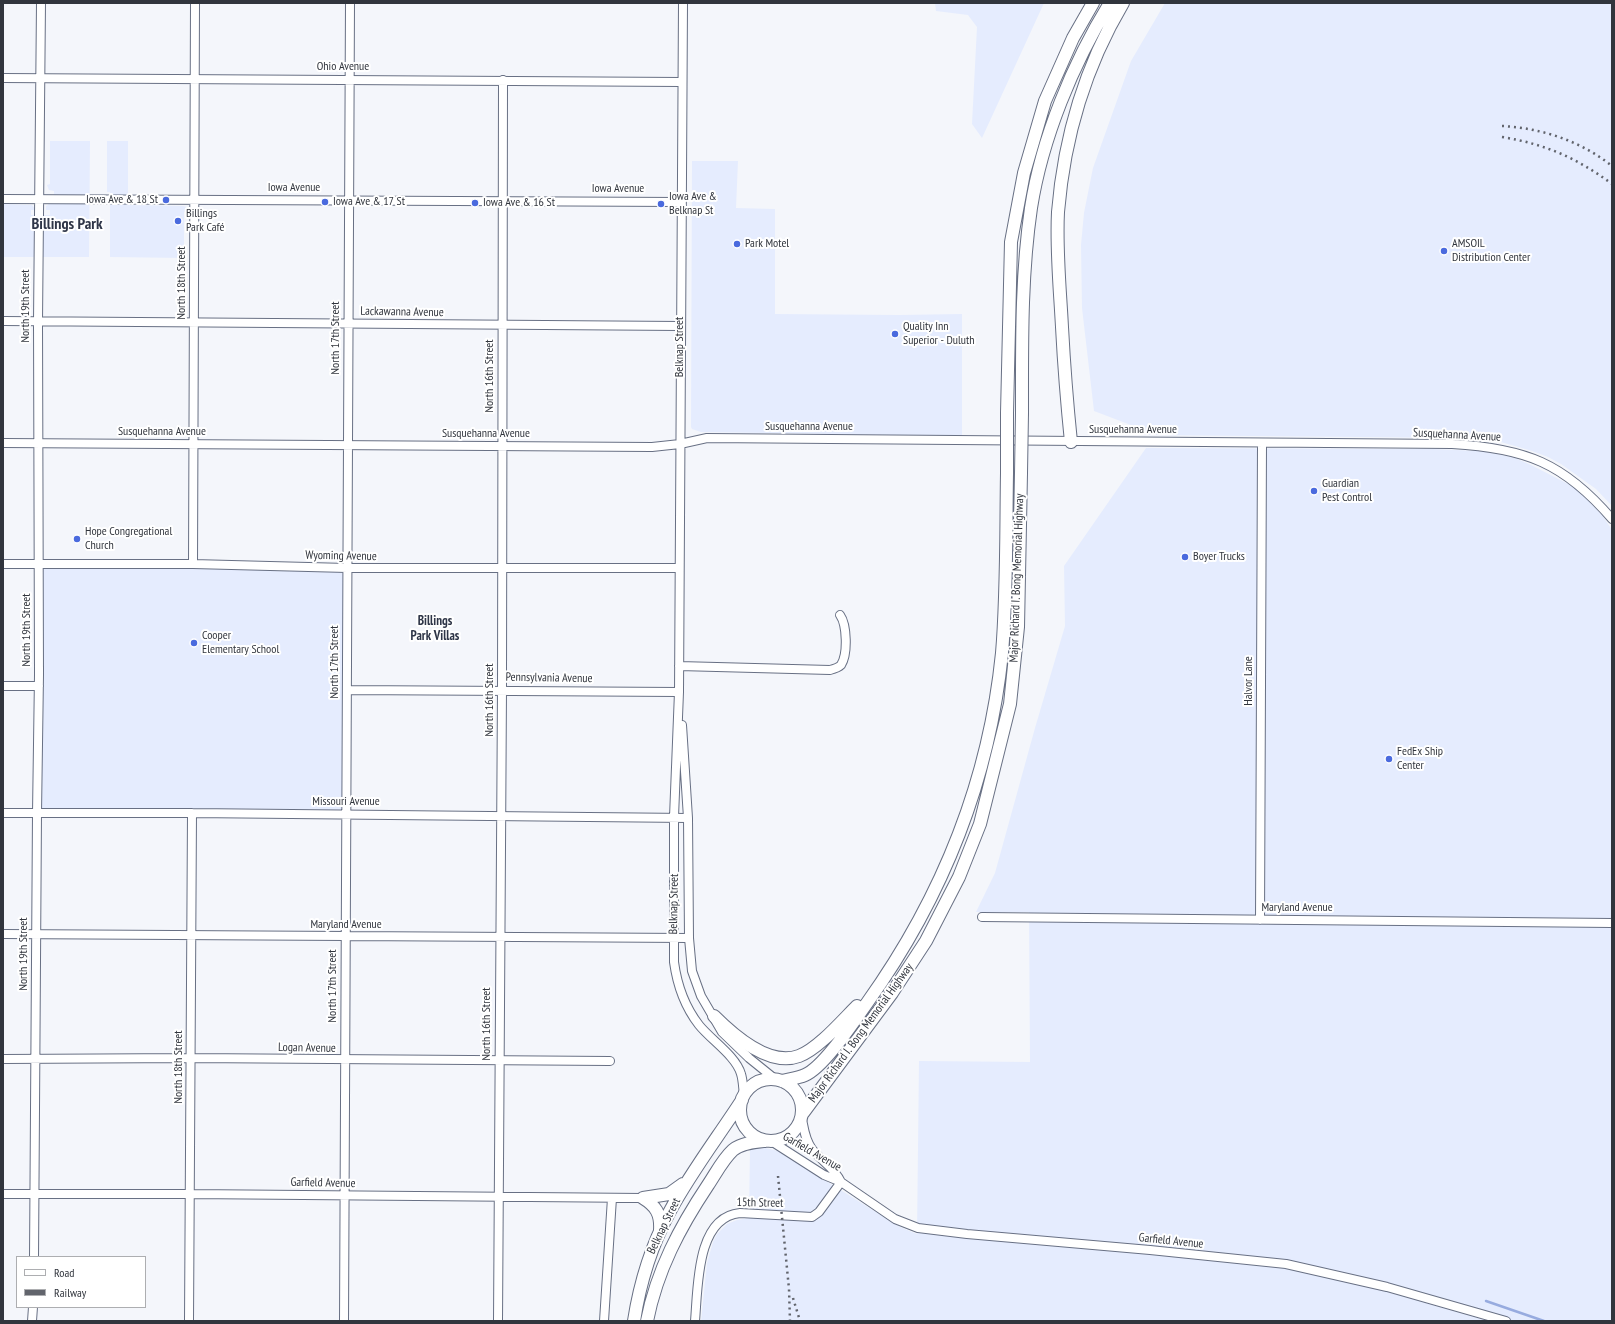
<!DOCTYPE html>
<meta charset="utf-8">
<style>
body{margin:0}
#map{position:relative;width:1615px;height:1324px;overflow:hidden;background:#f4f6fb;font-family:"PT Sans Narrow",sans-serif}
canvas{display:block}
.frame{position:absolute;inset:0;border:4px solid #31353d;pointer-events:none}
.legend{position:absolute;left:16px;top:1256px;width:130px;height:52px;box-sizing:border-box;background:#fff;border:1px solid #adaeb1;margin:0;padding:5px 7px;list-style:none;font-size:12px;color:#31353d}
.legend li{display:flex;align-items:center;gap:8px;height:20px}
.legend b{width:20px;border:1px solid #adaeb1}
</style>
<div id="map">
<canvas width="1615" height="1324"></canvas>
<div class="frame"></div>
<ul class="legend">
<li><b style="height:5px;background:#fff"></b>Road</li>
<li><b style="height:5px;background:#61646c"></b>Railway</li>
</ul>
</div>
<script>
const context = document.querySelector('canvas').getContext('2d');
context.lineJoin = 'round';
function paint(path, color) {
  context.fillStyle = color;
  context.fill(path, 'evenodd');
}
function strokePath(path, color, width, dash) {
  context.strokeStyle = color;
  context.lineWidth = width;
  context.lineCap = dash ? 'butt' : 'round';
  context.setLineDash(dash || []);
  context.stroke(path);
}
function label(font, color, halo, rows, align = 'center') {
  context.font = font + ' "PT Sans Narrow",sans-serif';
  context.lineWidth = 4;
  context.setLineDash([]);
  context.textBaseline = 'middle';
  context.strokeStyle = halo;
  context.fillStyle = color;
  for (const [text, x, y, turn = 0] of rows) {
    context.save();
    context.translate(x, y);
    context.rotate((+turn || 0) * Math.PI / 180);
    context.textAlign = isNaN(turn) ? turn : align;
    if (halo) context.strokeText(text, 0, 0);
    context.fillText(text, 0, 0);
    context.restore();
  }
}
paint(new Path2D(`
 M935 3H1044L982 138 972 124 977 27 968 15 936 11Z
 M1165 3H1612V506L1596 489 1561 464 1548 457 1532 451 1501 442 1466 438 1144 435V430L1094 411 1082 308 1081 245 1084 213 1093 168 1131 61Z
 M50 141H90L89 257H3V204L32 205 36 210H31V215H50V210H46V206L49 204H54V191L49 190 47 185 50 184Z
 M107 141H128V205L183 206 187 207 189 210V211L184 212V258L110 257V192H107Z
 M692 161H738L736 208 775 209V314L899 315 962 314V436L701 432 692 429 691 427Z
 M1146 448 1433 449 1480 451 1497 454 1515 458 1531 465 1572 486 1587 499 1602 515 1612 530V1321H701L707 1263 713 1242 717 1234 727 1224 737 1220 749 1218 750 1149 766 1148 778 1151 900 1227 917 1234 919 1061 1030 1062 1029 912H976L995 873 1035 728 1065 626 1064 566Z
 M39 564 347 568 346 814 37 813Z`), '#e5ecfe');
strokePath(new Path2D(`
 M1486 1301 1544 1321`), '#97abdf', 2.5);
const minor = new Path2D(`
 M683 3 679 692 674 817V962C677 984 685 1007 699 1025 711 1040 736 1056 741 1074 743 1080 743 1088 744 1095
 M3 78 682 82
 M3 199 681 202
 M3 321 680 326
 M3 443 652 447 680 444 707 438 1452 444C1525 448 1564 463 1612 519
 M3 564H193L347 568H679
 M193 564 195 3
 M679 666 830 670C834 669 838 668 841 665 848 654 847 625 840 615
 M3 686H39
 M347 690 679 692
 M682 725 688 818 689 938 692 971 701 996 722 1032 749 1058 775 1079
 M3 813H192L688 818
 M982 917 1612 923
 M1260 920 1262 443
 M3 934 689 938
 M3 1059 191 1058 610 1061
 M802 1119C804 1129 805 1140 812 1149 821 1161 834 1167 841 1182
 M771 1141 824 1175 841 1182 895 1219 918 1228 967 1234 1150 1250 1286 1264 1387 1287 1506 1321
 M3 1194H190L643 1198
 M34 1257 37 813 39 675 38 321 41 3
 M32 1321 33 1307
 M189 1321 192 813
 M344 1321 350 3
 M498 1321 502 690 503 80
 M604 1321 612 1198
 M695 1321C698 1288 696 1217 740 1213L812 1217 819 1212 841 1182`);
const highway = new Path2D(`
 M1007 413 1011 242 1024 173 1045 101 1073 38 1093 3
 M1022 413C1022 345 1021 276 1031 208 1042 138 1073 63 1110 3
 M1071 442C1067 403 1064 365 1062 327 1060 289 1056 250 1058 212 1064 139 1085 67 1123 3
 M714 1016C734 1036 769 1067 799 1056 818 1049 842 1021 857 1006
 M740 1110a31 31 0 1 1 62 0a31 31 0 1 1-62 0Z
 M782 1081C790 1079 798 1078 805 1075 824 1067 854 1021 867 1003 942 898 989 782 1002 653 1007 594 1006 533 1007 473
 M803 1113 892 993 926 941 959 877 980 824 1010 704 1018 627 1021 473
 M643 1198 669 1194 683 1184
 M643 1198C656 1206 661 1214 660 1230
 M634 1321C640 1282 651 1246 670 1211 691 1172 718 1137 742 1100
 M647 1321C657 1270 680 1227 708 1185 716 1173 723 1159 733 1150 742 1143 755 1142 765 1141`);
strokePath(minor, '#687084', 10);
strokePath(highway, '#687084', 14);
strokePath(minor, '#fff', 8);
strokePath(highway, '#fff', 12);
strokePath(new Path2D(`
 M1502 126C1541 128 1581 141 1612 166
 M1502 137C1545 144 1577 158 1612 184
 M778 1176 789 1289 790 1321
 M793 1298 800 1321`), '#61646c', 2.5, [2, 4]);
const highwayBridge = new Path2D(`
 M1007 473V413
 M1021 473 1022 413`);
strokePath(highwayBridge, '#687084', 14, []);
strokePath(highwayBridge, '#fff', 12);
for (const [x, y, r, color] of [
 [166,200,4,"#4a6ade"],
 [325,202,4,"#4a6ade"],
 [475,203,4,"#4a6ade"],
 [661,204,4,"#4a6ade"],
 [178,221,4,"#4a6ade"],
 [737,244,4,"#4a6ade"],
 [1444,251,4,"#4a6ade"],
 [895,334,4,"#4a6ade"],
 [1314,491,4,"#4a6ade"],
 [77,539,4,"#4a6ade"],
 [1185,557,4,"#4a6ade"],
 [194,643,4,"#4a6ade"],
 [1389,759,4,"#4a6ade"]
]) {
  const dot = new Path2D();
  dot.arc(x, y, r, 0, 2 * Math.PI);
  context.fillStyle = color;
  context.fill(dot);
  strokePath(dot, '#fff', 1.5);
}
label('12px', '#31353d', '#fff', [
 ["Ohio Avenue",343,67],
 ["Iowa Avenue",294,188],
 ["Iowa Avenue",618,189],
 ["North 18th Street",182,283,-90],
 ["North 19th Street",26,306,-90],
 ["Lackawanna Avenue",402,312,1],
 ["North 17th Street",336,338,-90],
 ["Belknap Street",680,347,-90],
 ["North 16th Street",490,376,-90],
 ["Susquehanna Avenue",809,427],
 ["Susquehanna Avenue",1133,430],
 ["Susquehanna Avenue",162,432],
 ["Susquehanna Avenue",486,434],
 ["Susquehanna Avenue",1457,435,3],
 ["Wyoming Avenue",341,556,1],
 ["Major Richard I. Bong Memorial Highway",1017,578,-88],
 ["North 19th Street",27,630,-90],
 ["North 17th Street",335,662,-90],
 ["Pennsylvania Avenue",549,678,1],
 ["Halvor Lane",1249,681,-90],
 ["North 16th Street",490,700,-90],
 ["Missouri Avenue",346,802],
 ["Belknap Street",674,904,-89],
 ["Maryland Avenue",1297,908],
 ["Maryland Avenue",346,925],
 ["North 19th Street",24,954,-90],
 ["North 17th Street",333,986,-90],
 ["North 16th Street",487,1024,-90],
 ["Major Richard I. Bong Memorial Highway",861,1033,-54],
 ["Logan Avenue",307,1048,1],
 ["North 18th Street",179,1067,-90],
 ["Garfield Avenue",812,1152,30],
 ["Garfield Avenue",323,1183,1],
 ["15th Street",760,1203,1],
 ["Belknap Street",664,1226,-64],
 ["Garfield Avenue",1171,1241,6]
]);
label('12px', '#31353d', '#fff', [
 ["Iowa Ave &",669,197],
 ["Belknap St",669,211],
 ["Iowa Ave & 18 St",158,200,"right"],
 ["Iowa Ave & 17 St",333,202],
 ["Iowa Ave & 16 St",483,203],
 ["Billings",186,214],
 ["Park Café",186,228],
 ["Park Motel",745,244],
 ["AMSOIL",1452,244],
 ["Distribution Center",1452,258],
 ["Quality Inn",903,327],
 ["Superior - Duluth",903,341],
 ["Guardian",1322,484],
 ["Pest Control",1322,498],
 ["Hope Congregational",85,532],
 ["Church",85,546],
 ["Boyer Trucks",1193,557],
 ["Cooper",202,636],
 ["Elementary School",202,650],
 ["FedEx Ship",1397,752],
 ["Center",1397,766]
], 'left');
label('bold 13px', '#2f3648', '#fff', [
 ["Billings",435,621],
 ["Park Villas",435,636]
]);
label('bold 16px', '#2f3648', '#fff', [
 ["Billings Park",67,224]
]);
</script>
